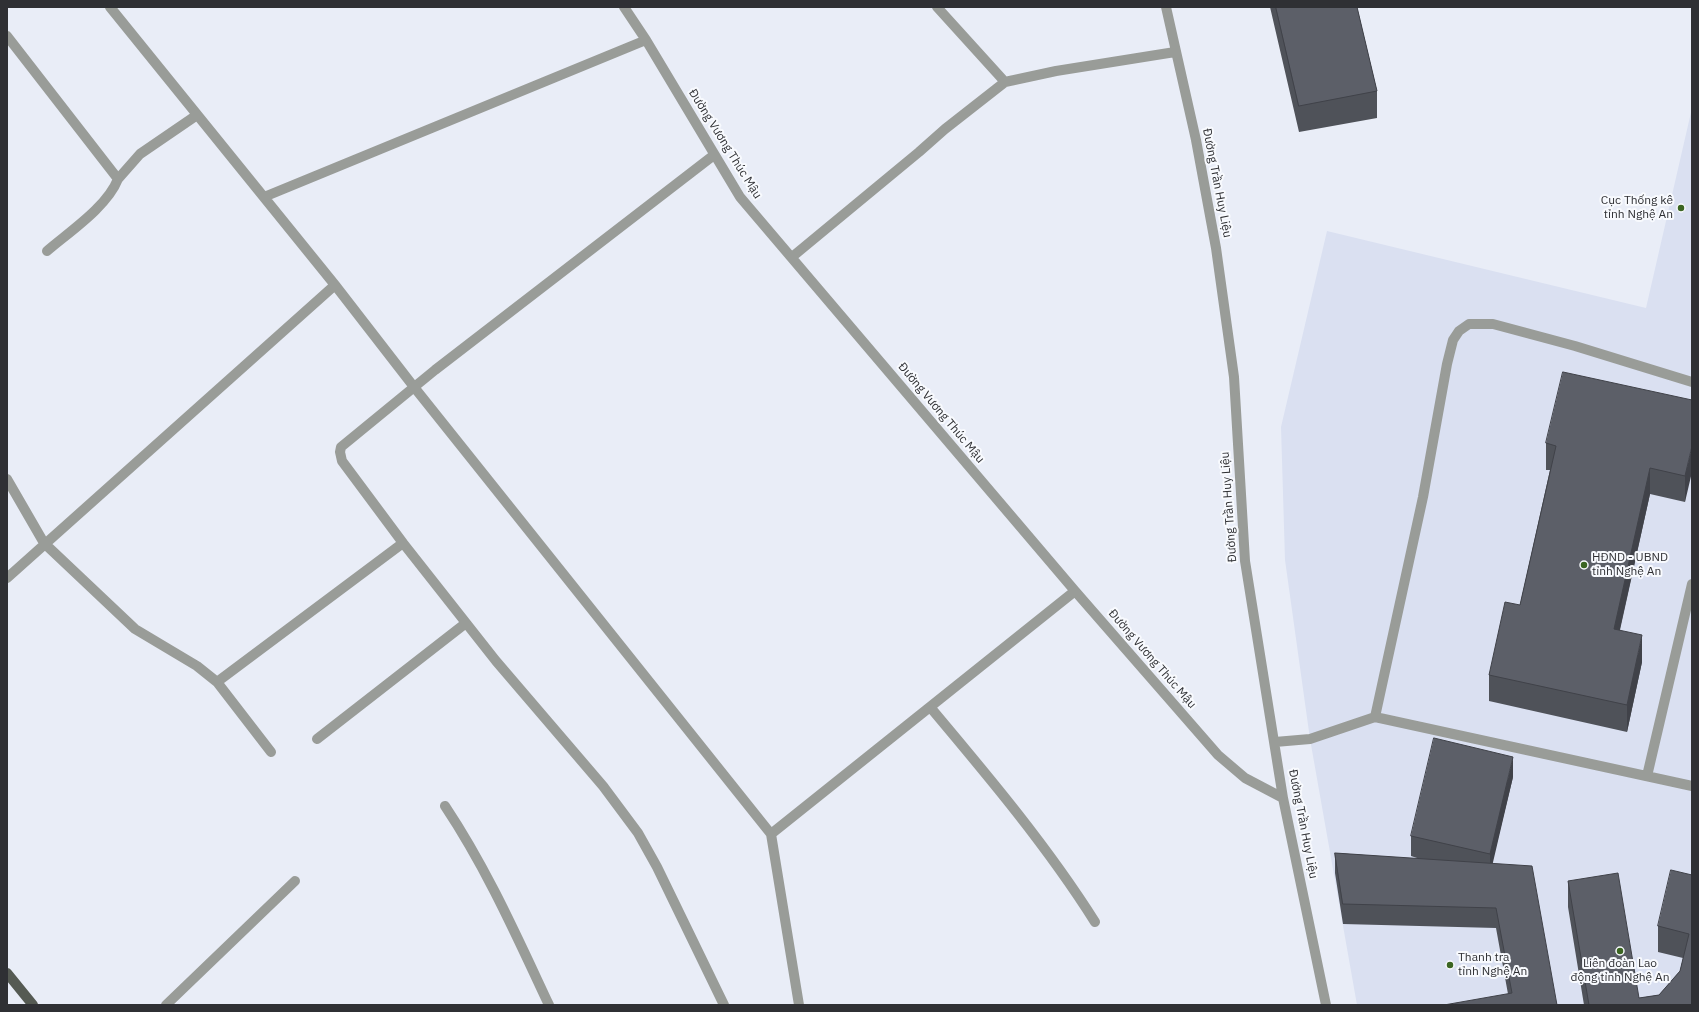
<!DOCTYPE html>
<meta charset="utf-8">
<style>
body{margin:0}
#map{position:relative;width:1699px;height:1012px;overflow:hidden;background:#e9edf7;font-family:"IBM Plex Sans",sans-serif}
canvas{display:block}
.frame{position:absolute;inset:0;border:8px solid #2f3034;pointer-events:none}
</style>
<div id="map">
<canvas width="1699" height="1012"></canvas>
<div class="frame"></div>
</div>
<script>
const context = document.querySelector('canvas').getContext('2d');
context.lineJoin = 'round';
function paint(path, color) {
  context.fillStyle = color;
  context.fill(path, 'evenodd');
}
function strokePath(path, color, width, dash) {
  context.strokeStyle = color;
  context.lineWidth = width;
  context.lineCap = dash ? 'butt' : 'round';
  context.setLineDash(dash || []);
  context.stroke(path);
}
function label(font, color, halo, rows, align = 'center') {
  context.font = font + ' "IBM Plex Sans",sans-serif';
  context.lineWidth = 4;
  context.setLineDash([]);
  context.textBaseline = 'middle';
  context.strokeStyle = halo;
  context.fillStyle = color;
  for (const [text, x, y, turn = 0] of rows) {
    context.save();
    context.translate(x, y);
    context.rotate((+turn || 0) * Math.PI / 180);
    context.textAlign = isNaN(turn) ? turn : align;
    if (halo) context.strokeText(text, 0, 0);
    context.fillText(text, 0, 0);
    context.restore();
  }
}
paint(new Path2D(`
 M1692 108V1005H1357L1310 739 1285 560 1281 427 1327 231 1646 308Z`), '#dae0f1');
strokePath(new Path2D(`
 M110 7 335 285 414 387 771 834 799 1005
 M624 7 646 40 740 197 1075 591 1218 755 1245 778 1283 798
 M937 7 1005 82
 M1166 7 1196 140 1216 248 1234 377 1245 561 1283 798 1326 1005
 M7 36 118 179 140 154 197 115
 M714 155 435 370 341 447 340 452 342 461 403 543 496 661 603 786 638 833 657 867 724 1005
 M264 197 646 40
 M47 251C69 232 107 207 118 179
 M792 257 919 152 945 129 1005 82 1056 71 1175 52
 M7 479 44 543 135 629 197 666 217 682 271 752
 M7 578 335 285
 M217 682 403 543
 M930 707C988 776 1047 846 1095 922
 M1375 717 1423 497 1447 364 1453 340 1459 331 1469 324H1493L1575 346 1692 382
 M317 739 466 623
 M1275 742 1310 739 1375 717 1692 786
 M1647 776 1692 584
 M445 806C487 869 517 937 549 1005
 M771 834 1075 591
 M166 1005 295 881`), '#999c98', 10);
strokePath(new Path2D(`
 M7 973 33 1005`), '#555a53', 10);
paint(new Path2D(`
 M1270 7H1357L1377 91V118L1299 132Z
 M1692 400 1685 502 1650 494 1620 630 1642 662 1627 732 1489 701V675L1520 605 1550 470H1546V443Z
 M1513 777 1492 863 1557 1005 1508 994 1496 928 1343 924 1335 873V853L1420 859 1411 856V836Z
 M1692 875V1005H1584L1568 907V881L1639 998 1659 995 1680 971 1683 958 1658 952V926Z`), '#4f5259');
paint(new Path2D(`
 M1692 446V472L1685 502V476Z
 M1650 468V494L1614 655V629Z
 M1642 635V662L1627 732V705Z
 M1513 757V777L1490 875V854Z`), '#404249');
const building = new Path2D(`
 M1276 7H1357L1377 91 1299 106Z
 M1563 372 1692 400V446L1685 476 1650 468 1614 629 1642 635 1627 705 1489 675 1505 602 1520 605 1556 446 1546 443Z
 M1434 738 1513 757 1490 854 1411 836Z
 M1335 853 1532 866 1557 1005H1444L1512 993 1496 908 1343 904Z
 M1671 870 1692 875V1005H1589L1568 881 1618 873 1639 998 1659 995 1680 971 1689 934 1658 926Z`);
paint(building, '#5c5f68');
strokePath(building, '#404249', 1);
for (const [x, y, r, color] of [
 [1681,208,4,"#3b6522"],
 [1584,565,4,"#3b6522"],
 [1620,951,4,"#3b6522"],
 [1450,965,4,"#3b6522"]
]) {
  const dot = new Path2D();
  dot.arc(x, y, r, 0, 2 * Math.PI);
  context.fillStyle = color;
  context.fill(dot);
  strokePath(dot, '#f8fafe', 1.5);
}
label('12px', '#2f3034', '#f8fafe', [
 ["Đường Vương Thúc Mậu",725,144,58],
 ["Đường Trần Huy Liệu",1217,183,79],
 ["Đường Vương Thúc Mậu",941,413,50],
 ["Đường Trần Huy Liệu",1229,507,-94],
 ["Đường Vương Thúc Mậu",1152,659,49],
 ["Đường Trần Huy Liệu",1303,824,79]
]);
label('12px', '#2f3034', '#f8fafe', [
 ["Cục Thống kê",1673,201,"right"],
 ["tỉnh Nghệ An",1673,215,"right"],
 ["HĐND - UBND",1592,558],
 ["tỉnh Nghệ An",1592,572],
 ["Thanh tra",1458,958],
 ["tỉnh Nghệ An",1458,972],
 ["Liên đoàn Lao",1620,964,"center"],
 ["động tỉnh Nghệ An",1620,978,"center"]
], 'left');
</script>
